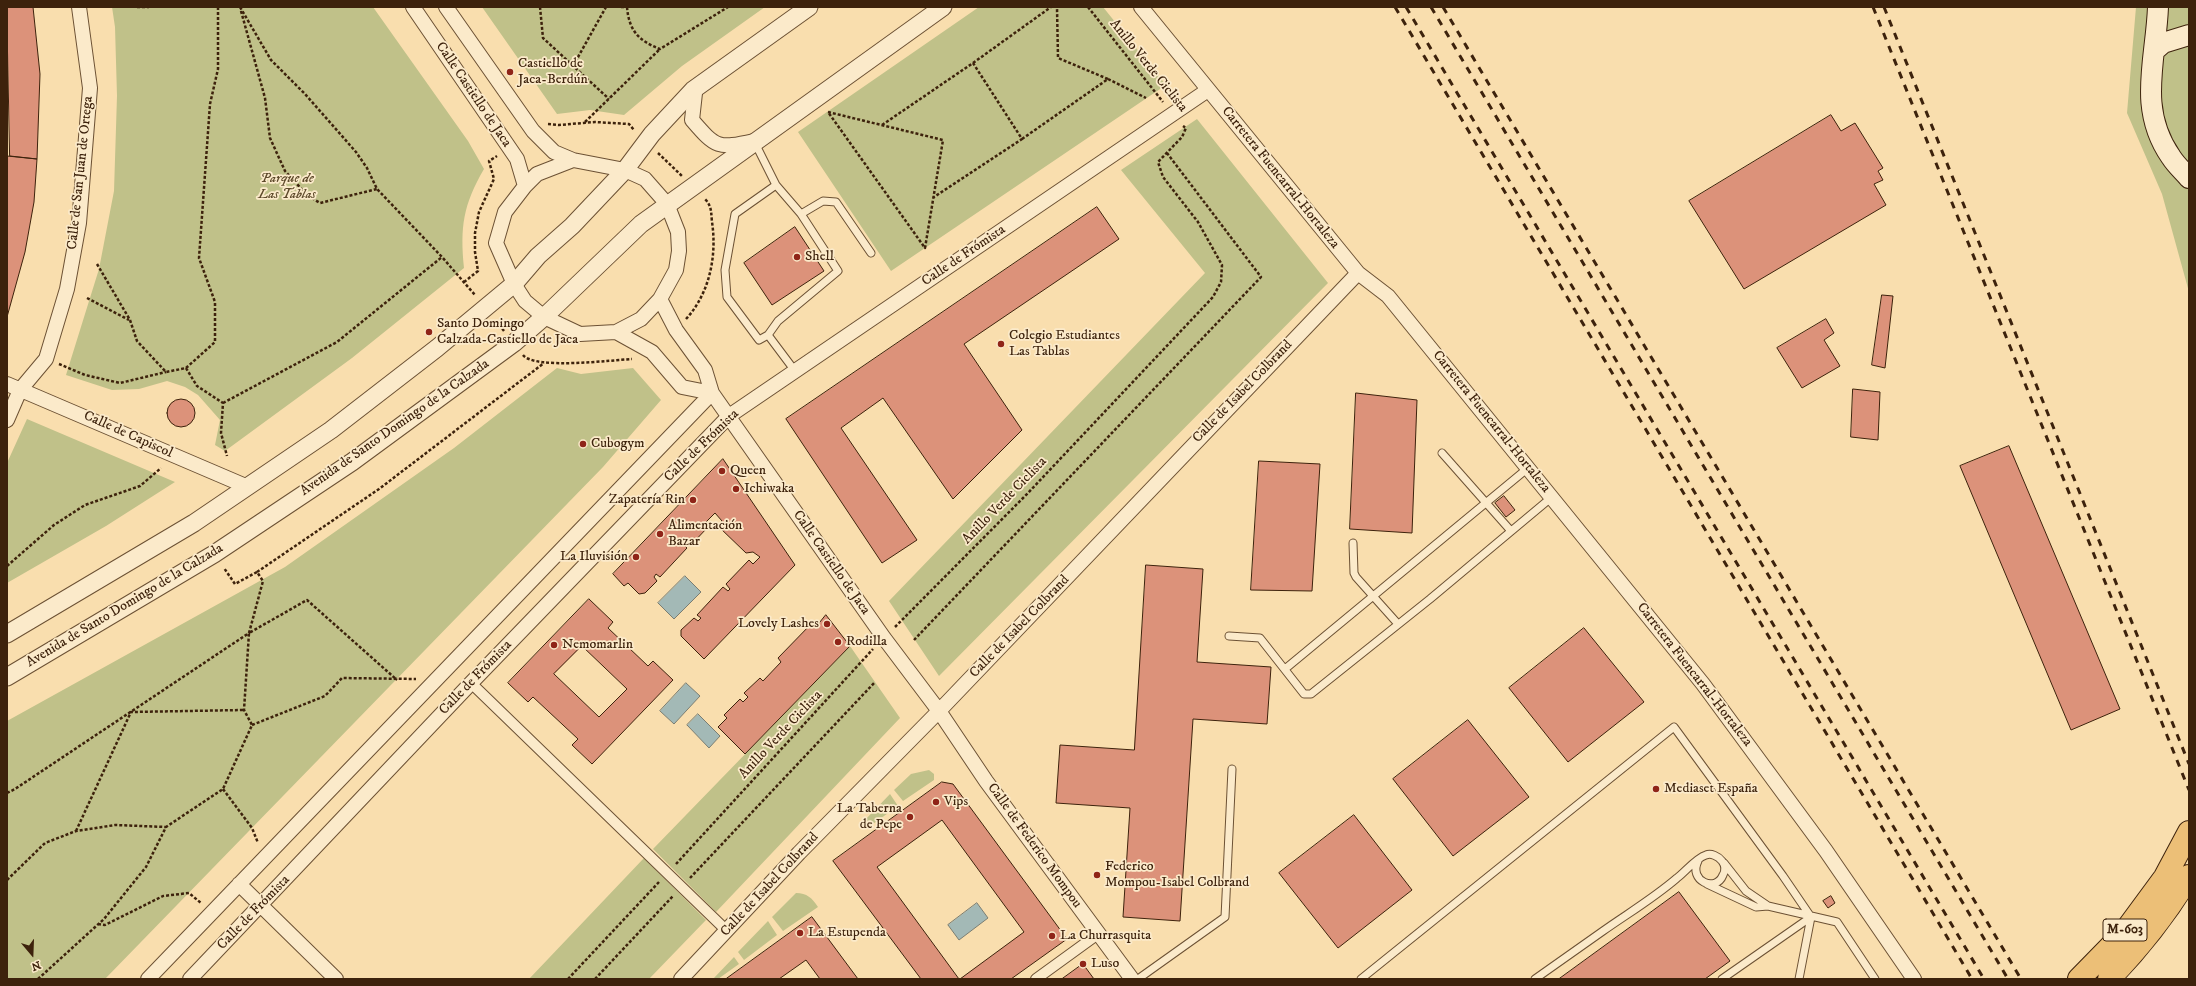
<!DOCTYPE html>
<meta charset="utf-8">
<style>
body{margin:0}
#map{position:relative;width:2196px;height:986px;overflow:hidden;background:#f9deae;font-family:"IM FELL DW Pica",serif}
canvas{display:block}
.frame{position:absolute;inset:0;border:8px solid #3d220c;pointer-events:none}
.north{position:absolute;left:12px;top:934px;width:40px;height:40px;-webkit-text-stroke:3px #fbeaca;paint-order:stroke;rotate:161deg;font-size:11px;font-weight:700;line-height:16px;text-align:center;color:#3d220c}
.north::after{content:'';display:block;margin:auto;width:14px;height:18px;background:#3d220c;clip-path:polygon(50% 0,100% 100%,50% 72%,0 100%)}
</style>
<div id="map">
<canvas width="2196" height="986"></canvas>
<div class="frame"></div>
<div class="north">N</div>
</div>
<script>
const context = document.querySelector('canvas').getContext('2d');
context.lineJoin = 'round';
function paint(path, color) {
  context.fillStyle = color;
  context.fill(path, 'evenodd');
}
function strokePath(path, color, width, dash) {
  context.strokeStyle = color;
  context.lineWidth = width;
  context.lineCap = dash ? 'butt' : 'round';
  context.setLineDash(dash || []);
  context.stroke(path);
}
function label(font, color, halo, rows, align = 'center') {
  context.font = font + ' "IM FELL DW Pica",serif';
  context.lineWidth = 3.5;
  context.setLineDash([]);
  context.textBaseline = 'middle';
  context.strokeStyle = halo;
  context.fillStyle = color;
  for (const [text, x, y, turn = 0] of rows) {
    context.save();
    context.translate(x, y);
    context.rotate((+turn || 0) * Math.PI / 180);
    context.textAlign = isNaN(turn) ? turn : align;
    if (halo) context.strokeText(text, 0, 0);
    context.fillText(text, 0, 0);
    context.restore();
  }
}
paint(new Path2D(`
 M112 7H373L468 141 484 169C463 205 460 227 464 268L352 358 225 451 215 445 220 420 198 395 185 387 167 381 139 389 112 390 66 375 99 269 114 191 117 96 115 27Z
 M482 7H765L682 66 624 115 590 110 557 114Z
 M979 7H1103L1166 85 891 271 798 132Z
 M2136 7H2189V292L2162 194 2127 113Z
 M1197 119 1328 283 939 676 889 601 1205 273 1121 170Z
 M557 368 581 374 633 368 661 400 603 467 105 979H7V721L285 567 454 448Z
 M27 419 175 482 106 526 7 583V463Z
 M850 646 900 718 716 912 653 849Z
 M929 770 934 774V780L903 801 894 790 911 774Z
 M890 794 898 806 870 826 865 820Z
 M644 858 706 920 649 979H529Z
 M796 893C807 893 812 898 818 907L783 931 772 917Z
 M768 921 777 935 744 960 738 952Z
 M734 957 739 964 718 979H713Z`), '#c0c189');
const water = new Path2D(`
 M685 576 701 592 674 619 658 603Z
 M686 683 700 696 674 724 660 711Z
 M698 714 720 736 709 748 687 725Z
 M977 903 988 918 959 940 948 925Z`);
paint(water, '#a3b9b6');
strokePath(water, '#7a7d72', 1);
const building = new Path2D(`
 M7 7H33L40 74 37 159 10 156Z
 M1831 115 1841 131 1855 123 1883 168 1878 171 1883 180 1874 184 1886 205 1744 289 1689 201Z
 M7 156 37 159 34 202 25 252 7 317Z
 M1097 207 1119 239 964 344 1022 430 953 499 883 398 841 428 917 540 882 563 786 419Z
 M795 227 824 271 772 305 744 263Z
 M1882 295 1893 296 1885 368 1872 365Z
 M1826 319 1834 333 1824 340 1840 366 1802 388 1777 348Z
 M1853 389 1880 392 1878 440 1851 437Z
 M1356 393 1417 400 1412 533 1350 529Z
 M167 413a14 14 0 1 1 28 0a14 14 0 1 1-28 0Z
 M2009 446 2120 709 2071 730 1960 466Z
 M723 459 795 565 704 659 681 636V630L694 618 698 621 701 618 697 615 723 587 728 591 730 589 726 584 749 560 753 564 760 557 753 552 746 553 719 527 722 521 715 513 704 524 708 527 690 546 686 543 684 545 687 548 660 577 656 574 654 577 657 581 645 593 639 594 628 583 624 586 613 574Z
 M1259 461 1320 464 1312 591 1251 590Z
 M1504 496 1515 510 1506 517 1495 503Z
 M1146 565 1203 569 1197 662 1271 667 1267 724 1193 719 1180 921 1123 917 1130 808 1056 803 1060 745 1134 750Z
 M589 599 613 622 608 628 648 666 653 661 673 680 592 764 572 745 578 739 533 697 528 702 508 683ZM582 646 627 689 599 717 554 674Z
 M826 615 850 646 745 754 718 727 727 718 724 715 740 699 743 702 748 697 744 693 760 678 763 681 781 662 778 658 813 622 817 625Z
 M1584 628 1644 702 1568 762 1509 688Z
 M1468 720 1529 797 1453 856 1393 779Z
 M942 782 953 784 1067 939 1011 979H960L1024 932 942 820 877 867 959 979H921L833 861Z
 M1354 815 1412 890 1338 948 1279 873Z
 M1679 892 1730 961 1705 979H1559Z
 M1831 896 1835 903 1828 908 1823 901Z
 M812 917 858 979H820L806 960 779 979H726Z
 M1083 964 1094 979H1062Z`);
paint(building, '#dc927a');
strokePath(building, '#3d220c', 1);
const service = new Path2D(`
 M755 143 776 185 735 214 725 270 727 297 759 340 768 335 795 371
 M801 214 823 201 836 202 871 253
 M768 335 778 321 838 271 801 214 776 185
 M1442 453 1511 531
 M1353 543 1354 573 1356 577 1398 624
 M1229 636 1260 638 1304 694H1311L1430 599 1552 497
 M1285 669 1528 468
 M1724 863 1746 891 1768 906
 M1707 884 1756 907 1768 906 1837 922 1875 979
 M1138 979 1225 917 1232 769
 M1361 979 1674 727 1783 876 1811 917 1799 979
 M1535 979C1558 963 1580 947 1603 931 1627 914 1654 898 1677 878 1685 872 1696 858 1706 855 1711 853 1718 856 1722 861 1725 865 1726 870 1723 875 1716 893 1688 881 1698 861
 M1722 979 1811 917`);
const pedestrian = new Path2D(`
 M471 683 727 931
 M1036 979 1098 934`);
const minor = new Path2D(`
 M413 7 517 159 525 186
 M446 7 533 131 554 152 573 160 625 170 645 179 667 204 678 232 679 251 676 270 660 299 641 319 616 332 580 334 544 317 525 301 514 284 496 243 505 212 525 186 537 174 573 160
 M1141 7 1358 273 1388 296 1703 684 1826 851 1914 979
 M693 90 695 93 692 120C716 148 718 149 754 141
 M660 299 676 330 705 370 712 393 884 638 939 711 986 781 1132 979
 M616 332 652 352 682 387 712 393
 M7 384 248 487
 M7 420 20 390 46 359 67 289 79 223 90 88 79 7
 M239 884 336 979
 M148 979 712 393
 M190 979 471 683 729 416 1208 90
 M681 979 799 853 939 711 1358 273`);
const tertiary = new Path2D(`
 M7 634 194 523 331 430 437 348 514 284 538 256 572 226 625 170 652 134 693 90 809 7
 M7 677 214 554 352 462 514 343 544 317 641 224 943 7`);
const secondary = new Path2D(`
 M2158 7C2156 61 2137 108 2171 157 2176 165 2183 171 2189 178
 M2154 51 2163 43 2189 35`);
const trunk = new Path2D(`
 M2079 979 2123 934 2165 877 2189 832
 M2109 979C2140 947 2166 914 2189 876`);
strokePath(service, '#6c5134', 9);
strokePath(pedestrian, '#6c5134', 12);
strokePath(minor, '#6c5134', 16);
strokePath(tertiary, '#6c5134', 19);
strokePath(secondary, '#3d220c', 22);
strokePath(trunk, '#3d220c', 24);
strokePath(new Path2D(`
 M137 7H149
 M240 7 271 60 305 94 356 152 367 168 377 189 442 257 475 295
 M540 7 543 38 609 99
 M621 7H626
 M627 7C629 31 639 41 660 49L728 7
 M1088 7 1163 102
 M241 11 265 98 270 138 285 171 307 195 320 203 377 189
 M973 63 1051 7
 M573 66 606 7
 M1108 79 1146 98
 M828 112 943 140 925 248Z
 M585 122 660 49
 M548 124 559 125 595 122 629 124 634 130
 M882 125 973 63 1022 139 934 197
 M1022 139 1108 79 1058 58 1057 7
 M658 153 682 176
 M97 264 130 320 137 341 166 372 186 368 215 342V302L199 258 210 104 218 69V7
 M464 282 478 271 475 252V233L479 212 494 179 489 161 497 156
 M87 298 129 320
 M686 319C710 293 717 255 712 222 711 213 712 206 705 199
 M496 321 504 331
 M523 355C535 370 612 360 632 359
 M59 364 85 375 120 383 166 372
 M186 368 197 386 223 403 221 433 227 456
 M223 403 337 342 442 257
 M7 566 54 525 85 505 140 486 161 468
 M257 572 379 489 544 363
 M895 627 1028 493 1213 297 1221 282 1222 265 1198 222 1163 177 1158 162 1182 137 1186 128 1183 126
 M914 640 1261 277 1167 153
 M252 725 325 696 342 678 416 679
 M223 789 252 828 258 843
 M7 793 15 789 249 633 263 581 257 572 235 584 224 568
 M76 831 131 712 244 710
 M676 864 873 649
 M690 878 875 682
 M7 880 45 843 76 831 115 825 166 827
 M98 924 105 925 163 896 189 893 201 903
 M38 979 104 919 146 867 166 827 223 789 252 725 244 710 249 633 307 600 397 680
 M568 979 659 882
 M595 979 673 896`), '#3d220c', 2.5, [3, 2]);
strokePath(service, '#fbeaca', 7);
strokePath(pedestrian, '#fbeaca', 10);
strokePath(minor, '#fbeaca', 14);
strokePath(tertiary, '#fbeaca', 17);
strokePath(secondary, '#fbeaca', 20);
strokePath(trunk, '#ecbf77', 22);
strokePath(new Path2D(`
 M1395 7 1972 979
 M1406 7 1984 979
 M1431 7 2008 979
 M1443 7 2021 979
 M1873 7 2189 790
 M1884 7 2189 764`), '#3d220c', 3, [7, 7]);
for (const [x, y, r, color] of [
 [510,72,4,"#8f2418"],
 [797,257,4,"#8f2418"],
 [429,332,4,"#8f2418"],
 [1001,344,4,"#8f2418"],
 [583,444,4,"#8f2418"],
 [722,471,4,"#8f2418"],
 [736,489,4,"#8f2418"],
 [693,500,4,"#8f2418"],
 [660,534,4,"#8f2418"],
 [636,557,4,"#8f2418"],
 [827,624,4,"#8f2418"],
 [838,642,4,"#8f2418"],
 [554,645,4,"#8f2418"],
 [1656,789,4,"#8f2418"],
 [936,802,4,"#8f2418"],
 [910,817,4,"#8f2418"],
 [1097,875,4,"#8f2418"],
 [800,933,4,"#8f2418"],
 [1052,936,4,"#8f2418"],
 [1083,964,4,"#8f2418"]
]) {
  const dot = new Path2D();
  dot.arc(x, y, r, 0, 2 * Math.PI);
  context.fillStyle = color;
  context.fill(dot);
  strokePath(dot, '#fbeaca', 1.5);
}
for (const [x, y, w] of [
 [2125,930,44]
]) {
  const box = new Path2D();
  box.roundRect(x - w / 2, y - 11, w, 22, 3);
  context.fillStyle = '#fbeaca';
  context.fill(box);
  strokePath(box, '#3d220c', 1);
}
label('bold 13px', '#3d220c', null, [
 ["M-603",2125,930]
]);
label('14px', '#3d220c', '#fbeaca', [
 ["Castiello de",518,64],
 ["Jaca-Berdún",518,80],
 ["Shell",805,257],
 ["Santo Domingo",437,324],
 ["Calzada-Castiello de Jaca",437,340],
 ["Colegio Estudiantes",1009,336],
 ["Las Tablas",1009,352],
 ["Cubogym",591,444],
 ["Queen",730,471],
 ["Ichiwaka",744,489],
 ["Zapatería Rin",685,500,"right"],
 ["Alimentación",668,526],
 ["Bazar",668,542],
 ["La Iluvisión",628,557,"right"],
 ["Lovely Lashes",819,624,"right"],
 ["Rodilla",846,642],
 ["Nemomarlin",562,645],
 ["Mediaset España",1664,789],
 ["Vips",944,802],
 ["La Taberna",902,809,"right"],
 ["de Pepe",902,825,"right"],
 ["Federico",1105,867],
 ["Mompou-Isabel Colbrand",1105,883],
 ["La Estupenda",808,933],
 ["La Churrasquita",1060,936],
 ["Luso",1091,964]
], 'left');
label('14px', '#3d220c', '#fbeaca', [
 ["Anillo Verde Ciclista",1148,66,51],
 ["Calle Castiello de Jaca",473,95,56],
 ["Calle de San Juan de Ortega",81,173,-84],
 ["Carretera Fuencarral-Hortaleza",1280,178,51],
 ["Calle de Frómista",964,256,-34],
 ["Calle de Isabel Colbrand",1243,392,-46],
 ["Carretera Fuencarral-Hortaleza",1491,422,51],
 ["Avenida de Santo Domingo de la Calzada",395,428,-35],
 ["Calle de Capiscol",128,435,24],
 ["Calle de Frómista",702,446,-44],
 ["Anillo Verde Ciclista",1005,501,-46],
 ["Calle Castiello de Jaca",831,563,55],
 ["Avenida de Santo Domingo de la Calzada",125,606,-31],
 ["Calle de Isabel Colbrand",1020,627,-46],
 ["Carretera Fuencarral-Hortaleza",1694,675,52],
 ["Calle de Frómista",476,678,-46],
 ["Anillo Verde Ciclista",781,735,-47],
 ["Calle de Federico Mompou",1034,846,54],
 ["Calle de Isabel Colbrand",770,885,-47],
 ["Calle de Frómista",254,913,-46]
]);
label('italic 14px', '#5e4a2b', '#fbeaca', [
 ["Parque de",287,179],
 ["Las Tablas",287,195]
]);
</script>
